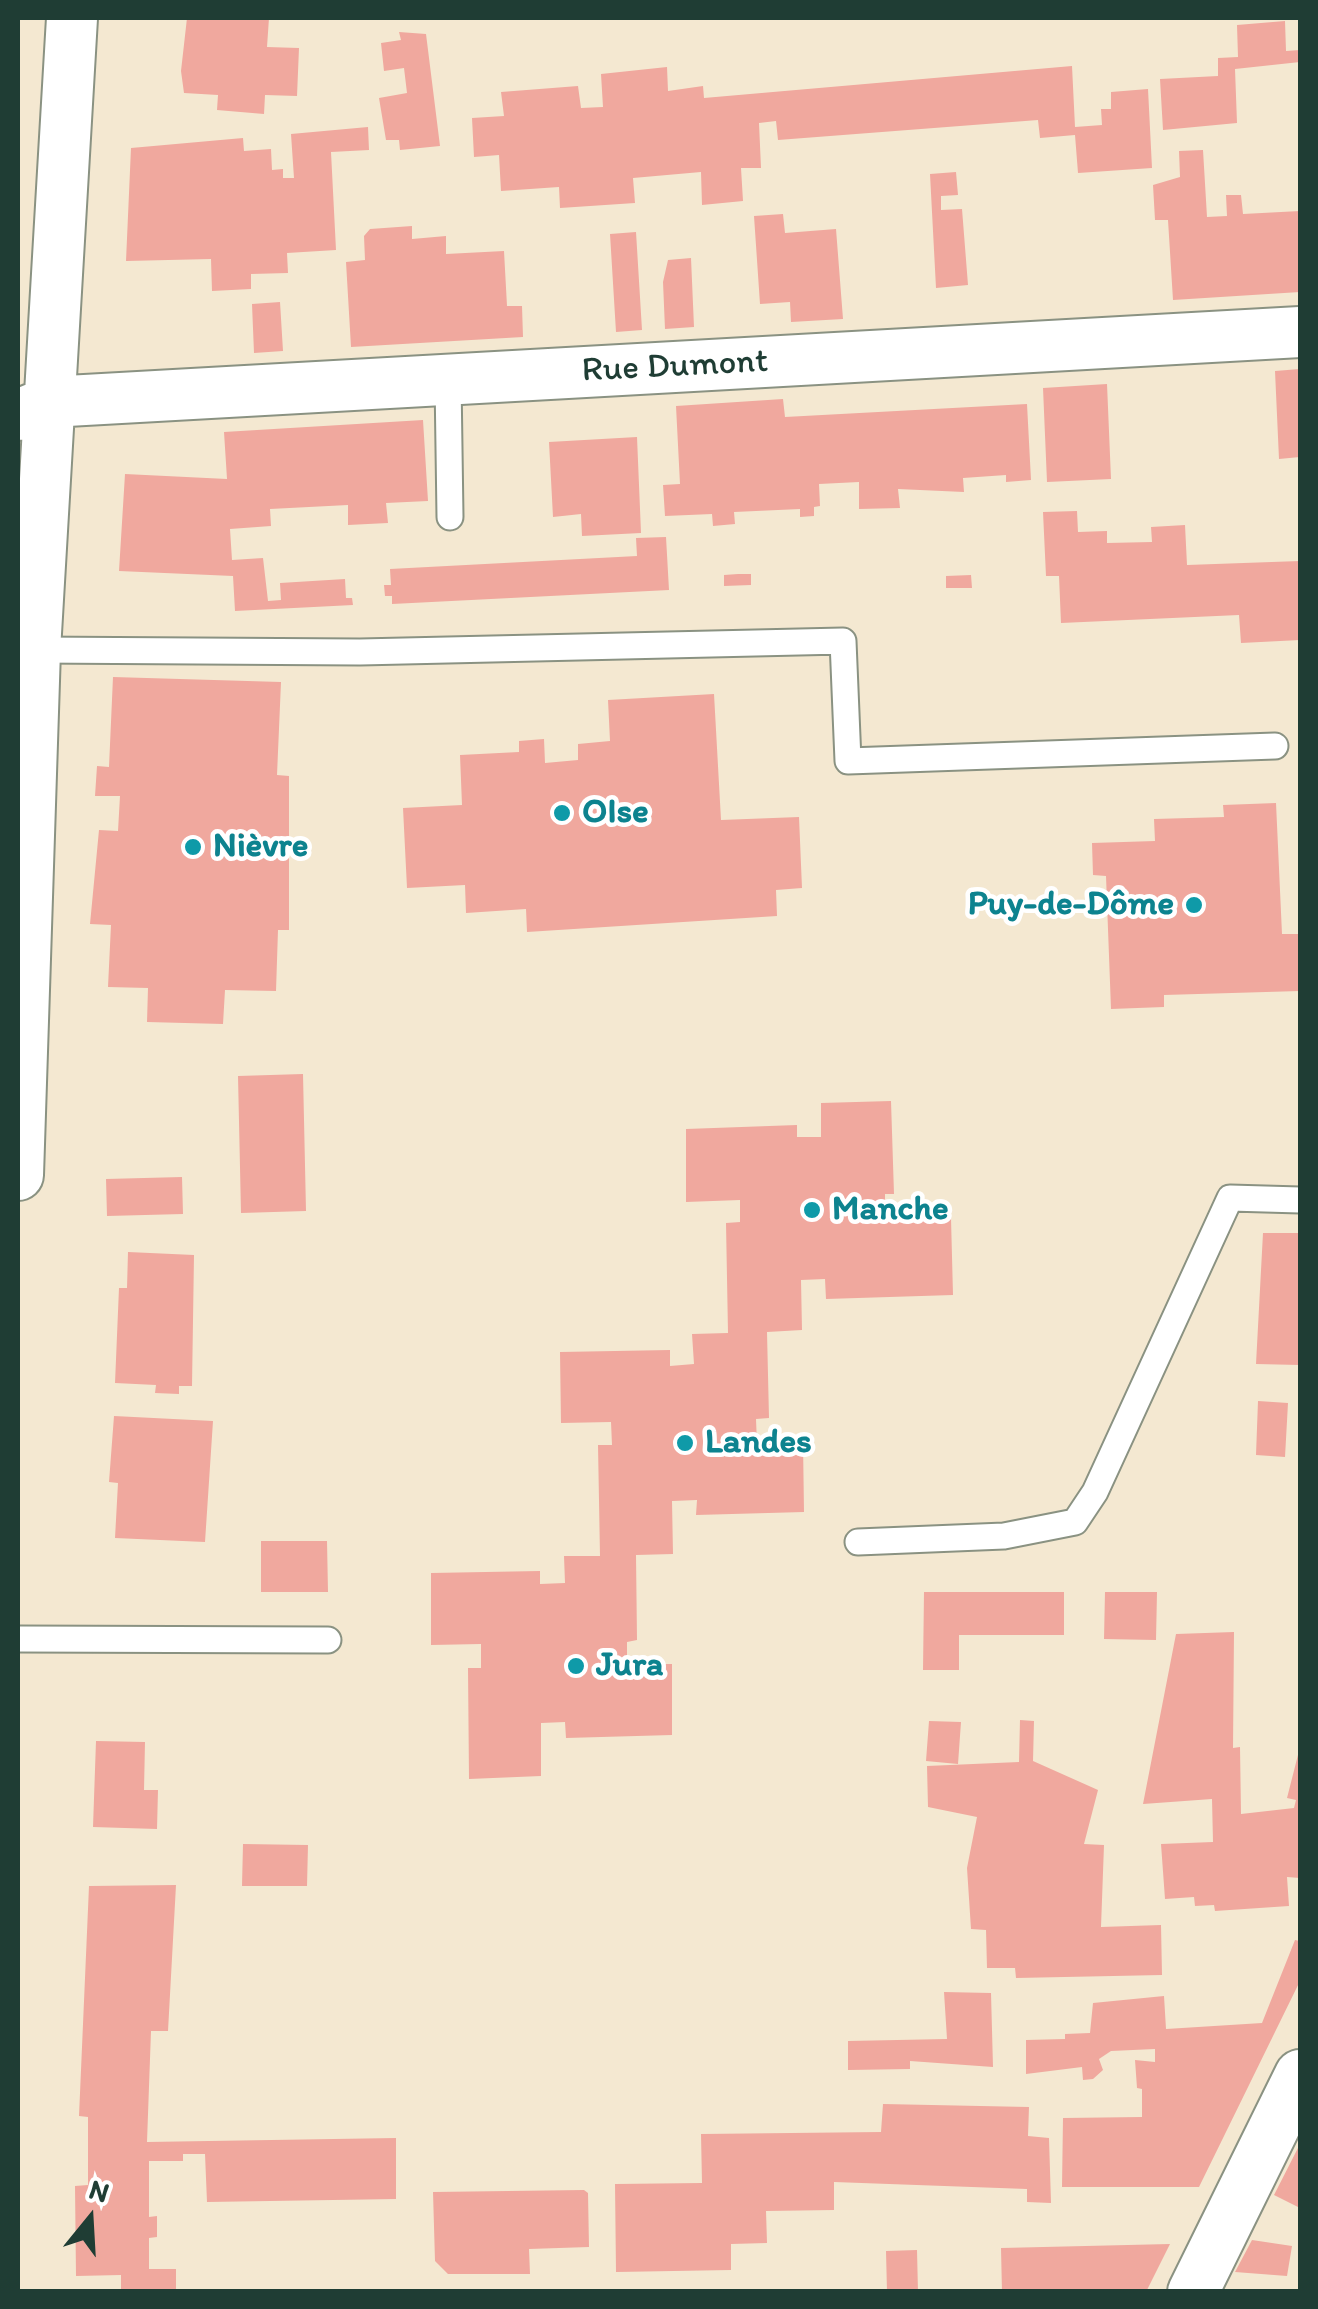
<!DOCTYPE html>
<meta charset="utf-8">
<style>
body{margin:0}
#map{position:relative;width:1318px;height:2309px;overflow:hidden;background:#f4e8d1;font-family:Itim,sans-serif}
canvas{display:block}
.frame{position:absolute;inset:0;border:20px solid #1f3d34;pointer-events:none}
.north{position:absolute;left:40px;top:2169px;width:100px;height:100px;-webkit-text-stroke:8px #fff;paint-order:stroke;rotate:18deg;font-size:28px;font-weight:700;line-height:40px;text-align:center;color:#1f3d34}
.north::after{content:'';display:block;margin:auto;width:35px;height:45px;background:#1f3d34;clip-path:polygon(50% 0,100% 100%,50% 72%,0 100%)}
</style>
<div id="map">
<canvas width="1318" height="2309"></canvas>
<div class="frame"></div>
<div class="north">N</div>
</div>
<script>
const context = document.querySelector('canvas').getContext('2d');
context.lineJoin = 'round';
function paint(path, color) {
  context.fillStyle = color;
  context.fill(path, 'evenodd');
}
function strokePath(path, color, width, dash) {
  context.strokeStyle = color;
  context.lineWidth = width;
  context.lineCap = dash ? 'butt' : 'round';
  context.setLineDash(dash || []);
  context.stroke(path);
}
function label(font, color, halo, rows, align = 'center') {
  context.font = font + ' Itim,sans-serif';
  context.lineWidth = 9;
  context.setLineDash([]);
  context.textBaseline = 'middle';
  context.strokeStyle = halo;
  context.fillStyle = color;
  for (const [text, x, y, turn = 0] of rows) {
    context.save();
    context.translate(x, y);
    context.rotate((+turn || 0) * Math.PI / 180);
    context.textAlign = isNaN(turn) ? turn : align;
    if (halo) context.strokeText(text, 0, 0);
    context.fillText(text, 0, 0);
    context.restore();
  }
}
paint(new Path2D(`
 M187 18H269L267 47 299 48 297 96 265 95 264 114 217 110 218 95 184 93 181 71Z
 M1285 21 1286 51 1300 50V62L1235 69 1237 123 1163 130 1160 79 1218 76V58L1238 57 1237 25Z
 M399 32 426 34 440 146 400 150 399 140H386L379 98 407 93 404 68 384 71 381 43 401 40Z
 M1072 66 1075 127 1102 125 1101 109H1111V92L1148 89 1152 168 1078 173 1075 135 1040 138 1038 120 778 140 776 121 759 123 761 168H741L743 201 702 205 701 172 633 178 635 203 560 208 559 187 501 191 499 155 474 157 472 118 504 116 501 92 578 86 581 108 603 107 601 74 667 67 668 91 703 86 704 98Z
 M368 127 369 150 331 152 336 250 287 253 288 273 251 274V289L212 291 211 259 126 261 131 148 243 138 244 151 271 149 272 170 283 169V178H294L291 134Z
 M1203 150 1207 217 1227 216 1226 195H1241L1243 214 1300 211V292L1173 300 1168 220H1155L1153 185 1180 177 1179 151Z
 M956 172 958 195 941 196V210L962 209 968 285 936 288 930 174Z
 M783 214 785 233 836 229 843 319 791 322 790 302 760 304 754 216Z
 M412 226V239L446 236V254L504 251 507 306H522L523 337 351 347 346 262 365 260 364 236 370 229Z
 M636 232 642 330 616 332 610 234Z
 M691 258 694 327 665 329 663 282 668 260Z
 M280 302 283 351 254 353 252 304Z
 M1300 369V457L1279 459 1275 371Z
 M1107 384 1111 479 1047 482 1043 388Z
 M783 399 785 417 1027 404 1031 480 1006 482V475L963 478 964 492 898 489 900 508 859 509V482L819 484 820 506 814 507V516L800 517V509L734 512 735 524 713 526 712 514 665 516 663 485 680 484 676 406Z
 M423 420 428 501 386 503 388 523 348 525V505L270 509 271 526 230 529 232 560 263 558 268 601 281 600 280 583 345 579 346 598H352L353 605 235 611 233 576 119 571 125 474 227 479 224 432Z
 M637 437 641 533 582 536 581 514 553 517 549 442Z
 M1077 511 1078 532 1107 531V543L1152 542 1151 527 1185 525 1187 565 1300 561V640L1241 643 1239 615 1061 623 1059 576H1046L1043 512Z
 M666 537 669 590 392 604V596H385L384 585H391L390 569 637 556 636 538Z
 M738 574H751V585L724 586V575Z
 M971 575 972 588H946V576Z
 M113 677 281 682 277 775 289 776V930H278L276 991 225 990 223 1024 147 1022 148 988 108 987 111 925 90 924 99 830 118 831 120 796H95L97 766 109 767Z
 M714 694 721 820 799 817 802 888 776 890 777 916 527 932 526 909 466 913 465 885 407 888 403 808 462 805 460 755 519 752V741L544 739 545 763 578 760V744L610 741 608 700Z
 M1276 803 1282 934H1300V991L1164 995V1007L1111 1009 1106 876 1093 875 1092 843 1155 841 1154 819 1224 817 1223 805Z
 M303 1074 306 1211 241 1213 238 1076Z
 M891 1101 894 1194H885V1219L951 1218 953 1295 826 1299 825 1279 801 1280 802 1330 767 1332 769 1418 756 1419 757 1444 803 1442 804 1512 696 1515 697 1500 672 1501 673 1554 636 1555 637 1640 627 1642V1664H672V1735L566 1738 565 1722 541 1723V1776L469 1779 468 1668H481V1644L431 1645V1573L540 1571V1584L565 1583 564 1556H600L598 1445H612L611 1422 561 1423 560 1352 670 1350V1366L694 1364 692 1334 728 1333 726 1223 740 1222V1200L686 1202V1129L797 1125V1137H821V1103Z
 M182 1177 183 1214 107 1216 106 1179Z
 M1263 1233H1300V1365L1256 1364Z
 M128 1252 194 1255 192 1386H179V1394L155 1393 156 1385 115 1383 119 1288H127Z
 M1258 1401 1288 1403 1285 1457 1256 1455Z
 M114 1416 213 1421 205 1542 115 1538 118 1483 109 1482Z
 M261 1541H327L328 1592H261Z
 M924 1592H1064V1635H959V1670H923Z
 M1105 1592H1157L1156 1640 1104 1639Z
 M1234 1632 1233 1748 1240 1747 1241 1814 1294 1808 1296 1800 1287 1798 1300 1747V1878L1287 1877 1289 1906 1215 1911 1214 1905 1195 1906 1194 1897 1165 1899 1161 1844 1213 1842 1212 1799 1143 1804 1176 1634Z
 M1020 1720 1034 1721 1033 1761 1098 1790 1084 1844 1104 1845 1101 1927 1161 1925 1162 1975 1016 1978 1015 1968H987L986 1930 971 1929 967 1868 977 1817 928 1807 927 1766 1019 1762Z
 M929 1721 961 1722 958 1764 926 1761Z
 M96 1741 145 1742 144 1790H158L157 1829 93 1827Z
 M243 1844 308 1845 307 1886H242Z
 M176 1885 168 2031H151L147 2142 396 2138V2199L207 2202 205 2154H183V2161H149V2217L157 2216V2237L149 2238V2269H176V2292H121V2275L76 2276 75 2186 88 2185V2117L79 2116 89 1886Z
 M1295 1940 1300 1941V1981L1199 2187H1062L1063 2118 1142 2117V2089L1137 2088 1135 2060 1155 2062V2049L1111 2051 1099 2059 1103 2070 1093 2079 1083 2080 1082 2067 1026 2074V2040L1065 2039V2034L1090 2033 1093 2003 1164 1996 1166 2029 1262 2023Z
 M944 1992 991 1993 993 2067 910 2061V2069L848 2070V2041L947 2039Z
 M883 2104 1029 2107 1028 2136 1049 2138 1051 2203 1027 2202V2189L834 2182V2210L766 2211 767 2243 731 2244V2270L616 2272 615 2184 702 2183 701 2134 881 2132Z
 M1300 2144V2208L1274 2195Z
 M584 2190 588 2193 589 2247 529 2249 530 2274H448L435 2261 433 2192Z
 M1252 2240 1292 2246 1287 2276 1235 2272Z
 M1170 2244 1146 2292H1002L1001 2248Z
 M917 2250 918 2292H887L886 2251Z`), '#f0a89e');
const service = new Path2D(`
 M448 380 450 517
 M35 650 360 652 843 641 848 761 1275 746
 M858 1542 1004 1536 1075 1522 1095 1492 1230 1198 1300 1200
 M18 1639 328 1640`);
const minor = new Path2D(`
 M18 415 49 402 1300 332
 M18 1175 35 650 72 18
 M1193 2292 1300 2075`);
strokePath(service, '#8a9282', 29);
strokePath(minor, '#8a9282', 54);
strokePath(service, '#fff', 25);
strokePath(minor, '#fff', 50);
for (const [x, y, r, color] of [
 [562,813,10,"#0f9aa8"],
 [193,847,10,"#0f9aa8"],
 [1194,905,10,"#0f9aa8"],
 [812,1210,10,"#0f9aa8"],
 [685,1443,10,"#0f9aa8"],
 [576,1666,10,"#0f9aa8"]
]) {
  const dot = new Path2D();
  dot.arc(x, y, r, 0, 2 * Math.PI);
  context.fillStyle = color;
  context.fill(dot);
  strokePath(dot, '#fff', 4);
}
label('35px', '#1f3d34', '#fff', [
 ["Rue Dumont",675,367,-3]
]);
label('bold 35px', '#0d838f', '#fff', [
 ["OIse",582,813],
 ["Nièvre",213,847],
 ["Puy-de-Dôme",1174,905,"right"],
 ["Manche",832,1210],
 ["Landes",705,1443],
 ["Jura",596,1666]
], 'left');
</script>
